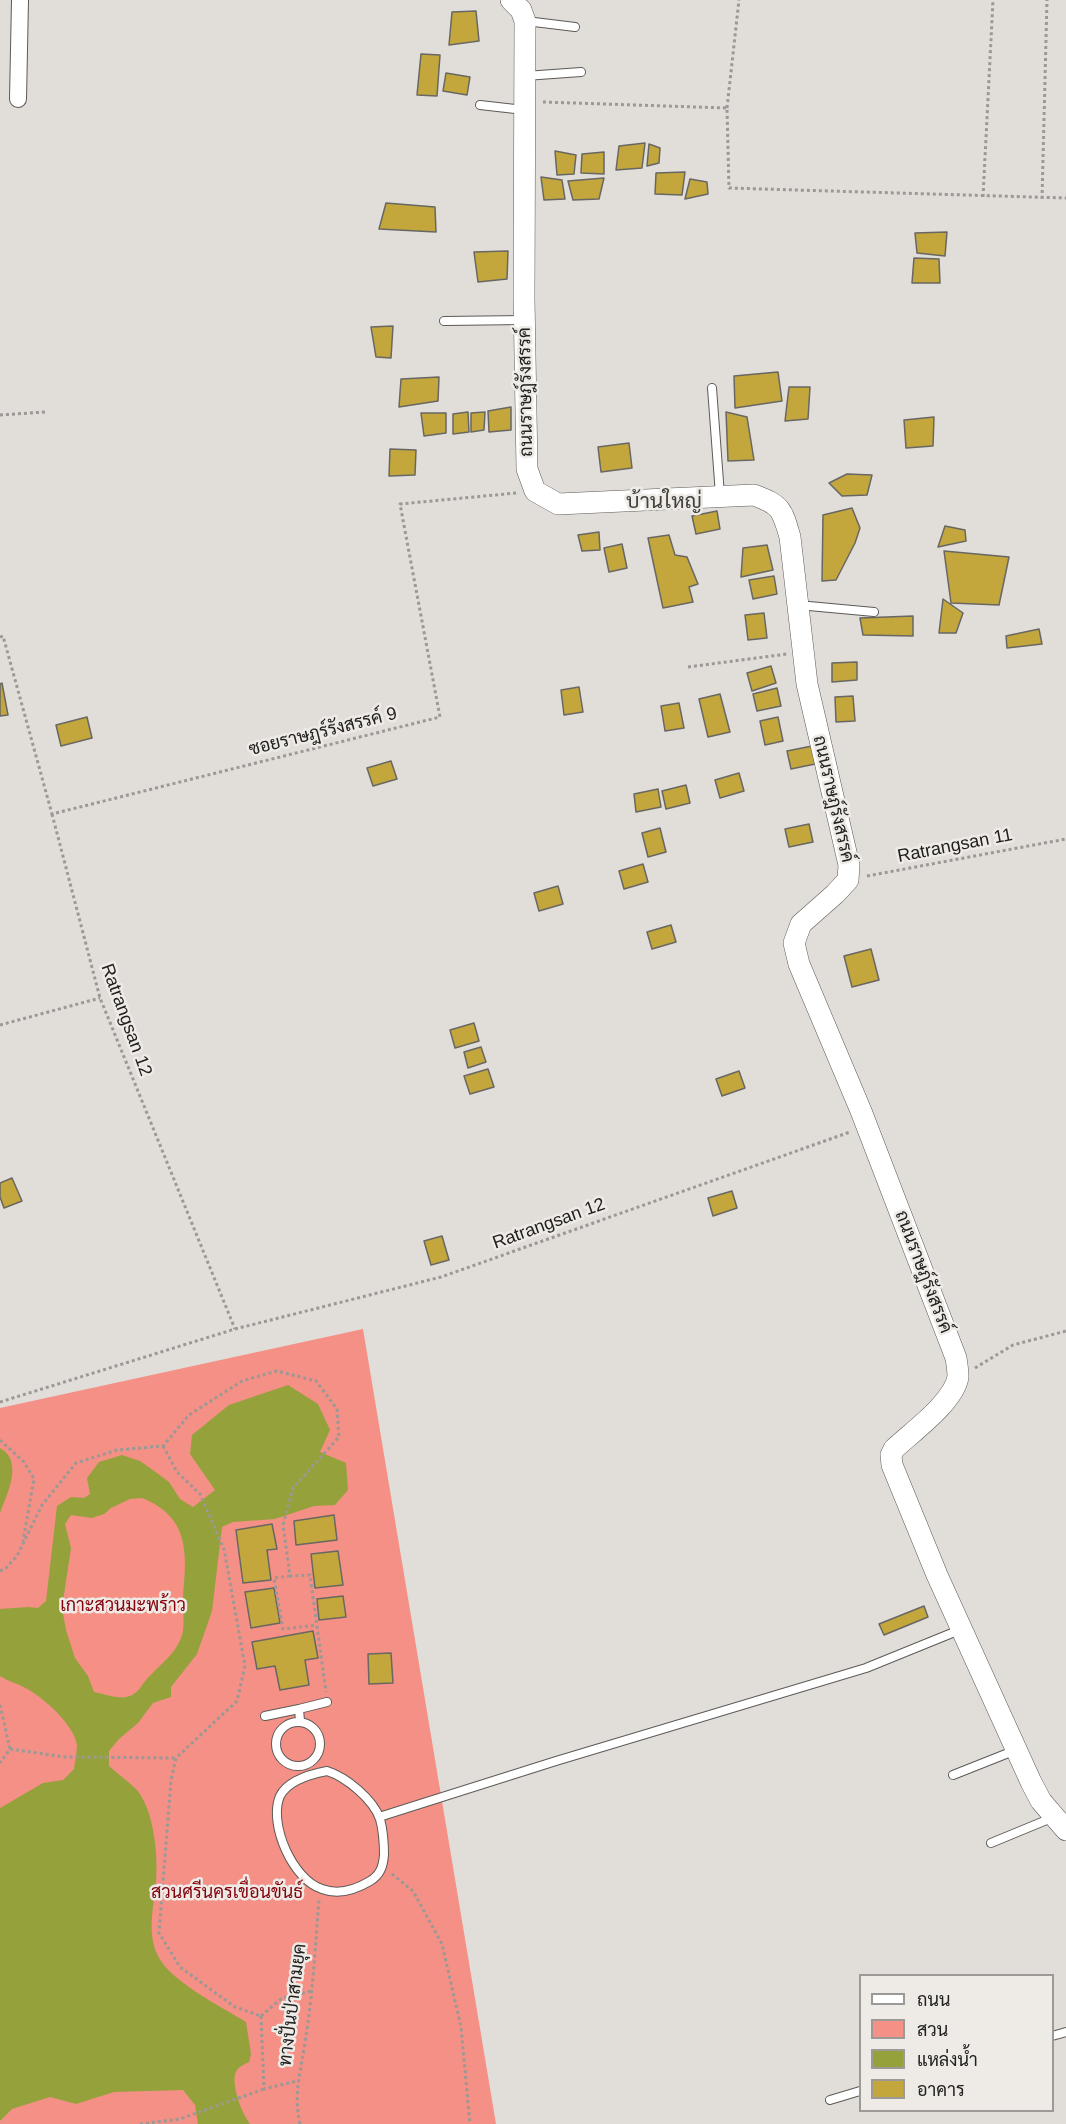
<!DOCTYPE html>
<meta charset="utf-8">
<style>
body{margin:0}
#map{position:relative;width:1066px;height:2124px;overflow:hidden;background:#e1ddd9;font-family:Arial,Sarabun,sans-serif}
canvas{display:block}
.legend{position:absolute;left:859px;top:1974px;width:195px;height:138px;box-sizing:border-box;background:#eeebe7;border:2px solid #9c9a97;margin:0;padding:8px 10px;list-style:none;font-size:18px;color:#22211f}
.legend li{display:flex;align-items:center;gap:12px;height:30px}
.legend b{width:30px;border:2px solid #9c9a97}
</style>
<div id="map">
<canvas width="1066" height="2124"></canvas>
<ul class="legend">
<li><b style="height:8px;background:#fff"></b>ถนน</li>
<li><b style="height:16px;background:#f49085"></b>สวน</li>
<li><b style="height:16px;background:#95a23b"></b>แหล่งน้ำ</li>
<li><b style="height:16px;background:#c3a73c"></b>อาคาร</li>
</ul>
</div>
<script>
const context = document.querySelector('canvas').getContext('2d');
context.lineJoin = 'round';
function paint(path, color) {
  context.fillStyle = color;
  context.fill(path, 'evenodd');
}
function strokePath(path, color, width, dash) {
  context.strokeStyle = color;
  context.lineWidth = width;
  context.lineCap = dash ? 'butt' : 'round';
  context.setLineDash(dash || []);
  context.stroke(path);
}
function label(font, color, halo, rows, align = 'center') {
  context.font = font + ' Arial,Sarabun,sans-serif';
  context.lineWidth = 5;
  context.setLineDash([]);
  context.textBaseline = 'middle';
  context.strokeStyle = halo;
  context.fillStyle = color;
  for (const [text, x, y, turn = 0] of rows) {
    context.save();
    context.translate(x, y);
    context.rotate((+turn || 0) * Math.PI / 180);
    context.textAlign = isNaN(turn) ? turn : align;
    if (halo) context.strokeText(text, 0, 0);
    context.fillText(text, 0, 0);
    context.restore();
  }
}
paint(new Path2D(`
 M363 1329 496 2124H0V1408Z`), '#f49085');
paint(new Path2D(`
 M142 1498C190 1518 187 1553 183 1598 182 1610 186 1627 181 1638 174 1656 158 1666 146 1680 141 1686 138 1693 130 1696 119 1700 105 1694 94 1692L88 1676 75 1658 66 1630 62 1608 71 1548 65 1524 71 1515 92 1518 104 1514 111 1508 130 1499Z`), '#f79084');
paint(new Path2D(`
 M288 1385 318 1404 330 1430 320 1452 346 1463 348 1490 335 1505 314 1506 275 1519 233 1522 222 1527 212 1611 197 1654 171 1687V1697L153 1703 138 1723 119 1739 109 1751V1766C118 1774 129 1782 137 1790 156 1813 159 1865 155 1893 152 1914 148 1936 158 1956 171 1982 222 2007 246 2022L251 2054 249 2062C245 2064 240 2066 237 2070 229 2081 242 2114 250 2124H198L195 2105 183 2090 114 2092 76 2104 50 2097 12 2109 0 2121V1808L43 1783 63 1780 74 1769C75 1761 77 1752 77 1745 74 1725 46 1700 29 1690 20 1684 9 1682 0 1676V1609L28 1607 38 1608 46 1601 57 1506 71 1497 84 1498 90 1494 87 1478 99 1462 122 1455 140 1461 157 1473 169 1482 180 1499 193 1507 215 1490 190 1454 192 1435 229 1405ZM142 1498C190 1517 187 1554 183 1597 182 1610 186 1627 181 1638 174 1656 158 1666 146 1680 141 1686 138 1693 130 1696 119 1700 105 1694 94 1692L88 1676 75 1658 66 1630 62 1608 71 1548 65 1524 71 1515 92 1518 104 1514 111 1508 130 1499Z
 M0 1448C24 1461 7 1494 0 1513Z`), '#95a23b');
const building = new Path2D(`
 M476 11 479 41 449 45 452 12Z
 M421 54 440 55 437 96 417 95Z
 M446 73 470 77 467 95 443 91Z
 M645 143 642 168 616 170 619 146Z
 M649 144 660 148 659 163 647 166Z
 M555 151 576 155 574 174 557 175Z
 M604 152V174L581 173 582 154Z
 M685 172 682 195 655 194 656 173Z
 M541 177 562 180 565 199 544 200Z
 M604 178 599 199 573 200 568 181Z
 M690 179 707 182 708 194 685 199Z
 M386 203 435 207 436 232 379 229Z
 M947 232 945 256 917 253 915 233Z
 M508 251 507 279 478 282 474 252Z
 M914 258 939 259 940 283H912Z
 M393 326 391 358 376 357 371 327Z
 M778 372 782 401 735 408 734 376Z
 M439 377 438 401 399 407 401 379Z
 M789 387H810L808 419 785 421Z
 M511 407V430L489 432 488 411Z
 M468 412 469 432 453 434V414Z
 M485 412 484 430 471 432V413Z
 M726 412 747 417 754 460 728 461Z
 M421 413H446V433L424 436Z
 M934 417 933 446 906 448 904 420Z
 M629 443 632 468 601 472 598 447Z
 M390 449 416 450 415 475 389 476Z
 M847 474 872 475 867 495 842 496 829 483Z
 M852 508 860 528 855 543 836 580 822 581 823 515Z
 M717 511 720 529 696 534 692 516Z
 M945 526 965 530 966 541 938 547Z
 M599 532 600 550 582 551 578 535Z
 M669 535 675 555 687 557 698 584 689 587 693 602 663 608 648 538Z
 M622 544 627 568 609 572 604 548Z
 M767 545 773 570 741 577 743 548Z
 M944 551 1009 557 999 605 951 603Z
 M774 576 777 594 753 599 749 580Z
 M943 599 963 613 956 633H939Z
 M764 613 767 638 748 640 745 615Z
 M913 616V636L863 635 860 618Z
 M1039 629 1042 644 1007 648 1006 636Z
 M857 662V680L832 682V663Z
 M771 666 776 683 752 691 747 673Z
 M2 683 8 715 0 716V684Z
 M579 687 583 712 564 715 561 690Z
 M777 688 781 706 757 711 753 694Z
 M720 694 730 732 708 737 699 699Z
 M853 696 855 721 836 722 835 697Z
 M679 703 684 728 665 731 661 706Z
 M87 717 92 738 61 746 56 725Z
 M778 717 783 741 765 745 760 721Z
 M812 746 815 764 791 769 787 751Z
 M391 761 397 779 373 786 367 768Z
 M739 773 744 791 720 798 715 780Z
 M686 785 690 803 666 809 662 791Z
 M658 789 661 807 636 812 634 794Z
 M809 824 813 842 789 847 785 829Z
 M660 828 666 852 648 857 642 833Z
 M643 864 648 882 624 889 619 871Z
 M558 886 563 904 539 911 534 893Z
 M671 925 676 942 652 949 647 932Z
 M871 949 879 980 852 987 844 956Z
 M474 1023 479 1041 455 1048 450 1030Z
 M481 1047 486 1062 468 1068 464 1052Z
 M488 1069 494 1087 470 1094 464 1076Z
 M739 1071 745 1088 722 1096 716 1079Z
 M12 1178 22 1201 4 1208 0 1197V1183Z
 M732 1191 737 1208 713 1216 708 1198Z
 M442 1236 449 1260 431 1265 424 1241Z
 M334 1515 337 1540 296 1545 294 1521Z
 M272 1524 277 1549 267 1550 271 1580 243 1583 236 1530Z
 M338 1551 343 1585 315 1588 311 1554Z
 M274 1588 280 1623 251 1628 245 1592Z
 M343 1596 346 1617 319 1620 317 1599Z
 M924 1606 928 1617 884 1635 879 1624Z
 M313 1631 318 1658 305 1660 309 1685 280 1690 275 1666 257 1669 252 1642Z
 M391 1653 393 1683 369 1684 368 1654Z`);
paint(building, '#c3a73c');
strokePath(building, '#686763', 1.5);
const service = new Path2D(`
 M526 21 575 27
 M525 76 581 72
 M480 105 524 110
 M444 321 525 320
 M712 388 720 495
 M798 605 874 612
 M265 1716 299 1709
 M300 1721 299 1709 327 1702
 M276 1744a22 22 0 1 1 44 0a22 22 0 1 1-44 0Z
 M327 1771C346 1777 373 1799 380 1819 383 1830 384 1843 384 1855 383 1867 380 1875 370 1881 355 1890 338 1895 322 1889 293 1880 268 1824 280 1796 288 1780 311 1774 327 1771Z
 M953 1775 1016 1750
 M379 1817 556 1761 866 1668 962 1629
 M991 1843 1054 1817
 M1052 2036 1066 2032
 M830 2100 860 2091`);
const minor = new Path2D(`
 M18 99 20 0`);
const tertiary = new Path2D(`
 M511 0 521 10 525 21 524 298 527 469 535 491 558 504 754 495C781 505 782 509 790 537L807 684 849 865 848 880 835 894 801 924 794 943 799 964 861 1111 956 1358C957 1364 958 1371 958 1377 954 1402 912 1432 894 1449L891 1455 892 1465 937 1575 1031 1782 1041 1801 1066 1830`);
strokePath(service, '#5d5a57', 10);
strokePath(minor, '#5d5a57', 18);
strokePath(tertiary, '#5d5a57', 22);
strokePath(new Path2D(`
 M543 102 727 108 729 188 1066 198
 M727 108 739 0
 M983 197 993 0
 M1042 199 1047 0
 M0 415 45 412
 M0 637 3 636 52 814 440 717 400 504 516 493
 M688 667 787 654
 M52 814 100 998 235 1329
 M867 876 1066 839
 M0 1025 100 998
 M975 1368 1013 1345 1066 1331
 M0 1402 235 1329 441 1277 850 1132
 M0 1440 24 1462 34 1479 23 1541
 M163 1446 177 1472 200 1494 224 1549 245 1666 237 1701 176 1758 171 1780 159 1933 180 1967 235 2007 261 2016
 M0 1571 6 1568 17 1556 42 1505 76 1463 117 1450 163 1446 189 1415 242 1381 277 1371 316 1381 337 1409 339 1437 293 1488 283 1525 290 1576 310 1575 326 1692
 M290 1576 274 1578 283 1629 317 1625
 M0 1705 10 1749 0 1763
 M10 1749 65 1757 176 1758
 M392 1874 413 1891 442 1944 461 2027 470 2124
 M261 2016 264 2089 297 2081
 M261 2016 282 1998 311 1991
 M140 2124 180 2119 264 2089
 M300 2124C293 2093 301 2072 305 2042 313 1995 315 1947 319 1900`), '#9b9895', 3, [3, 3]);
strokePath(service, '#fff', 8);
strokePath(minor, '#fff', 16);
strokePath(tertiary, '#fff', 21);
label('18px', '#22211f', '#eeebe7', [
 ["ถนนราษฎ์รังสรรค์",526,392,-91],
 ["ซอยราษฎร์รังสรรค์ 9",323,732,-14],
 ["ถนนราษฎ์รังสรรค์",833,799,77],
 ["Ratrangsan 11",955,846,-11],
 ["Ratrangsan 12",126,1020,70],
 ["Ratrangsan 12",549,1224,-20],
 ["ถนนราษฎ์รังสรรค์",923,1272,69],
 ["ทางปั่นป่าสามยุค",293,2005,-83]
]);
label('18px', '#85010b', '#eeebe7', [
 ["เกาะสวนมะพร้าว",123,1606],
 ["สวนศรีนครเขื่อนขันธ์",227,1893]
]);
label('21px', '#43413d', '#eeebe7', [
 ["บ้านใหญ่",664,502]
]);
</script>
